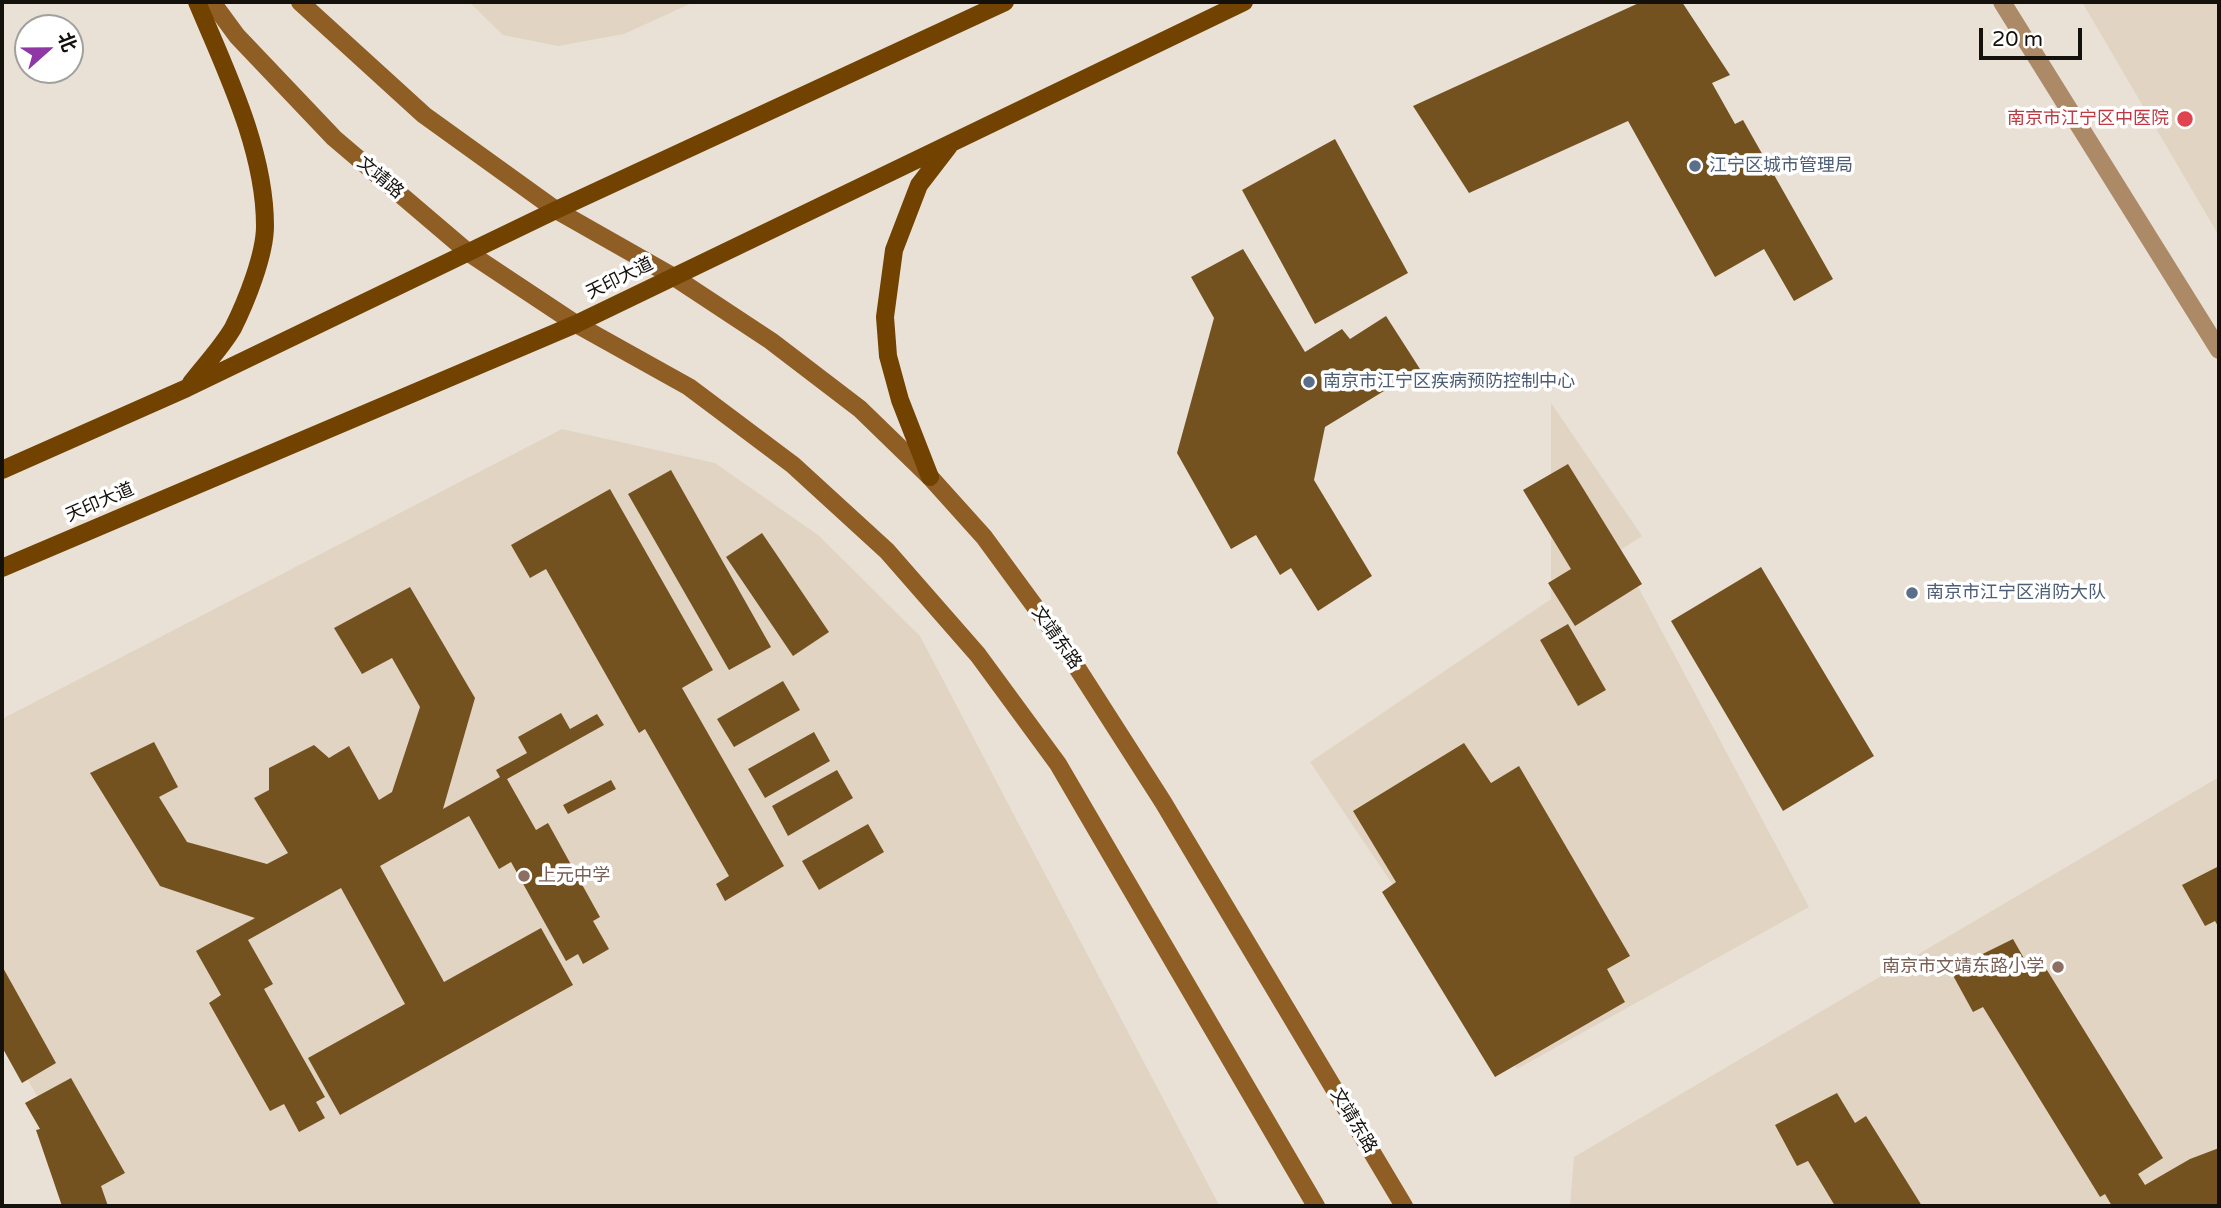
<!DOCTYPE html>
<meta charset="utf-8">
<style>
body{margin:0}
#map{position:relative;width:2221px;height:1208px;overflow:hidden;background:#eae1d6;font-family:"Varela Round","Noto Sans SC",sans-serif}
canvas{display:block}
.frame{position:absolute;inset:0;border:4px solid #14110d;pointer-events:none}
.north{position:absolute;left:14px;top:14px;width:70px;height:70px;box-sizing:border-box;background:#fff;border:2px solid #a1a09e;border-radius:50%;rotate:69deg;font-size:19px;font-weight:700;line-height:28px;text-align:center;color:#14110d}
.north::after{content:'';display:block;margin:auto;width:24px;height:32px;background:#8e37a5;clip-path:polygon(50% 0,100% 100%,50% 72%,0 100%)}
.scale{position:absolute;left:1979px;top:28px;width:103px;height:32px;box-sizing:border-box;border:4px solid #14110d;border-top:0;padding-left:9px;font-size:21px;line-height:24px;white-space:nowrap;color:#14110d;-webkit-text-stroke:5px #fff;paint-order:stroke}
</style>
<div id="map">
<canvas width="2221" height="1208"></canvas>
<div class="frame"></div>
<div class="north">北</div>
<div class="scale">20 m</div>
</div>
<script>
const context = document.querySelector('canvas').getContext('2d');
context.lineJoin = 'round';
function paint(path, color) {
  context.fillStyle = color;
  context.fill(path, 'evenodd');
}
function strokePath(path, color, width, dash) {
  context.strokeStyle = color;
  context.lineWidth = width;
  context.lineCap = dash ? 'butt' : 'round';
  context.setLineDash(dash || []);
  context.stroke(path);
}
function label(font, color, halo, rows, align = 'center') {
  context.font = font + ' "Varela Round","Noto Sans SC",sans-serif';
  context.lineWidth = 7;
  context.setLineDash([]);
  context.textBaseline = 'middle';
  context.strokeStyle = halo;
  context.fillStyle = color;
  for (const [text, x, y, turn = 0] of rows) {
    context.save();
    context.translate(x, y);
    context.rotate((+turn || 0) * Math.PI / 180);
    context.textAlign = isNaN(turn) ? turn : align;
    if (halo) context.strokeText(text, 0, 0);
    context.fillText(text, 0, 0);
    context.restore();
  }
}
paint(new Path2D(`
 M469 2H694L624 34 558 46 503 35Z
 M2082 2H2219V236Z
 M1551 403 1642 536 1619 551 1809 907 1517 1069 1310 762 1551 599Z
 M562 429 715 463 818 535 920 636 1219 1205 99 1206 2 1034V719Z
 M2219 777V1206H1570L1574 1157Z`), '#e1d4c3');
paint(new Path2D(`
 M1641 2H1682L1730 75 1712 83 1735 124 1743 120 1833 279 1794 301 1764 249 1715 277 1628 121 1469 193 1413 106Z
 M1335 139 1408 273 1315 324 1242 190Z
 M1243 249 1305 352 1342 329 1350 339 1386 316 1420 369 1325 427 1314 480 1372 576 1318 611 1291 568 1280 575 1256 535 1231 549 1177 453 1214 318 1191 277Z
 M1568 464 1642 584 1575 626 1548 583 1571 569 1523 490Z
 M671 470 771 647 729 670 628 494Z
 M610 489 713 670 682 688 784 866 725 901 716 884 729 876 645 729 639 733 546 569 530 578 511 545Z
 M762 533 829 632 793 656 726 557Z
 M1761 567 1874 756 1783 811 1671 621Z
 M410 587 475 698 443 809 500 777 496 770 527 753 518 737 561 713 570 729 597 714 604 725 507 779 536 830 548 823 600 917 593 921 609 949 583 964 578 954 566 961 511 862 499 869 469 816 380 866 444 982 541 928 573 985 340 1115 308 1058 405 1004 341 888 248 940 273 984 264 989 325 1097 316 1102 325 1118 299 1132 284 1104 270 1111 209 1003 221 995 196 951 255 918 160 886 90 773 154 742 178 787 159 797 187 842 267 864 288 853 254 798 269 790V768L314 745 329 758 349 746 379 800 392 792 420 707 392 658 362 674 334 628Z
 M1568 624 1606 690 1578 706 1540 640Z
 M783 681 800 710 734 747 717 719Z
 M814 732 830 761 765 798 748 769Z
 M1464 743 1491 783 1519 766 1630 956 1607 969 1625 1002 1495 1077 1382 892 1396 882 1353 811Z
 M837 770 853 798 788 836 772 806Z
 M611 780 616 789 568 814 563 805Z
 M868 824 884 852 819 890 802 861Z
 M2219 866V928L2215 921 2205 926 2182 885Z
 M2013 939 2030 969 2042 962 2163 1158 2138 1174 2145 1185 2190 1159 2219 1148V1206H2112L2105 1194 2100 1197 1983 1007 1973 1012 1950 970Z
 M2 966 56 1063 22 1083 2 1047Z
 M71 1078 125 1173 101 1186 108 1206H62L36 1130 40 1129 25 1103Z
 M1837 1093 1855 1123 1866 1116 1922 1206H1835L1808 1161 1797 1166 1775 1125Z`), '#74521f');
strokePath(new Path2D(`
 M2002 2 2219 350`), '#ac8a67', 18);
strokePath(new Path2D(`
 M212 2 237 36 334 138 469 253 576 324 689 387 793 465 887 551 978 655 1058 764 1316 1206
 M300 2 424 115 556 210 674 277 771 341 860 409 930 477 984 537 1058 638 1163 802 1404 1206`), '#8f5e25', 18);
strokePath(new Path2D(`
 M191 383C204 366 222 347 233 328 246 302 265 255 265 226 265 150 226 71 197 2
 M2 470 187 388 556 210 1005 2
 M930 477 900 400 888 356 885 317 894 250 919 185 949 146
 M2 568 576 324 1244 2`), '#714200', 18);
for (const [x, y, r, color] of [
 [2185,119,9,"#e0444e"],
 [1695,166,7,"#5c6f8a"],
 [1309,382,7,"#5c6f8a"],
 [1912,593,7,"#5c6f8a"],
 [524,876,7,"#8d6e63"],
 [2058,967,7,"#8d6e63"]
]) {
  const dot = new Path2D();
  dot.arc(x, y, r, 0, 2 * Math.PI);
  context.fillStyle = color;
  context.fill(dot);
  strokePath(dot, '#fff', 2.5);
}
label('18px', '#be3a42', '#fff', [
 ["南京市江宁区中医院",2169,119]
], 'right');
label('18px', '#4e5e75', '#fff', [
 ["江宁区城市管理局",1709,166],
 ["南京市江宁区疾病预防控制中心",1323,382],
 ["南京市江宁区消防大队",1926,593]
], 'left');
label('18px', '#14110d', '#fff', [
 ["文靖路",380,178,40],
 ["天印大道",620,279,-26],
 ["天印大道",100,503,-23],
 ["文靖东路",1056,638,55],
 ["文靖东路",1353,1121,59]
]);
label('18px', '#785e54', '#fff', [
 ["上元中学",538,876],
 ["南京市文靖东路小学",2044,967,"right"]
], 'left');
</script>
